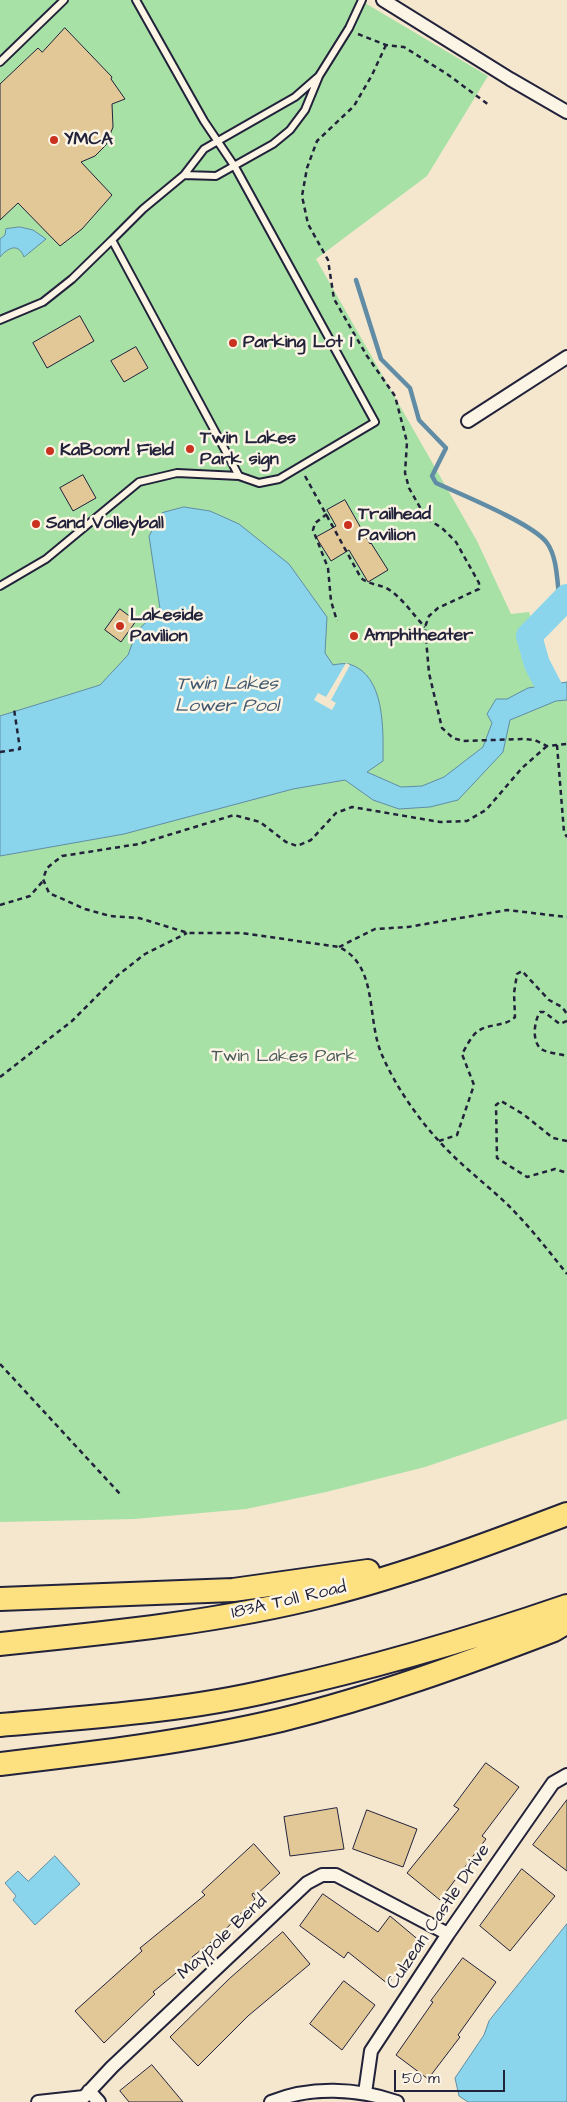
<!DOCTYPE html>
<style>
body{margin:0}
#map{position:relative;width:567px;height:2102px;overflow:hidden;background:#f4e7ce;font-family:"Architects Daughter",sans-serif}
canvas{display:block}
.scale{position:absolute;left:394px;top:2070px;width:111px;height:22px;box-sizing:border-box;border:2px solid #22223b;border-top:0;padding-left:6px;font-size:15px;line-height:18px;white-space:nowrap;color:#22223b;-webkit-text-stroke:4px #fcf5e5;paint-order:stroke}
</style>
<div id="map">
<canvas width="567" height="2102"></canvas>
<div class="scale">50 m</div>
</div>
<script>
const context = document.querySelector('canvas').getContext('2d');
context.lineJoin = 'round';
function paint(path, color) {
  context.fillStyle = color;
  context.fill(path, 'evenodd');
}
function strokePath(path, color, width, dash) {
  context.strokeStyle = color;
  context.lineWidth = width;
  context.lineCap = dash ? 'butt' : 'round';
  context.setLineDash(dash || []);
  context.stroke(path);
}
function label(font, color, halo, rows, align = 'center') {
  context.font = font + ' "Architects Daughter",sans-serif';
  context.lineWidth = 5;
  context.setLineDash([]);
  context.textBaseline = 'middle';
  context.strokeStyle = halo;
  context.fillStyle = color;
  for (const [text, x, y, turn = 0] of rows) {
    context.save();
    context.translate(x, y);
    context.rotate((+turn || 0) * Math.PI / 180);
    context.textAlign = isNaN(turn) ? turn : align;
    if (halo) context.strokeText(text, 0, 0);
    context.fillText(text, 0, 0);
    context.restore();
  }
}
paint(new Path2D(`
 M0 0H360L488 76 427 176 316 259 477 541 511 614 529 612 556 685 567 694V1419L425 1467 326 1492 246 1509 134 1519 0 1522Z`), '#a7e1a6');
const water = new Path2D(`
 M20 227 33 230 46 239 24 257C18 242 8 248 0 257V239L5 235 6 229Z
 M184 507 210 511 239 524 289 564 327 617 325 653 333 665C338 664 345 663 349 664 386 675 383 731 383 761L367 772 401 787 422 786 444 777 483 747 492 723 487 714 496 699H507L528 688 567 682V700L556 701 510 720 503 752 458 800 430 807 399 809 373 800 345 780 293 789 124 834 0 856V716L100 685 128 655 137 631 160 609 149 536 162 513Z
 M55 1856 80 1884 35 1925 13 1900 16 1896 5 1883 18 1871 28 1881Z
 M567 1924V2102H468L459 2096 455 2078 484 2035 489 2021Z`);
paint(water, '#8ad5eb');
strokePath(water, '#608da5', 1);
paint(new Path2D(`
 M346 663 350 665 331 700 336 703 332 710 314 700 318 693 326 697Z`), '#f4e7ce');
strokePath(new Path2D(`
 M356 280 381 359 410 388 419 420 446 448 432 476 436 483C460 494 534 524 547 543 558 558 557 585 560 603`), '#608da5', 4.5);
strokePath(new Path2D(`
 M549 687 537 664 529 636 567 597`), '#8ad5eb', 26);
const building = new Path2D(`
 M65 28 112 77 111 79 125 99 112 104 113 127 106 145 95 156 81 162 112 195 82 229 60 246 18 203 0 220V84L38 48 42 52Z
 M80 316 94 341 47 368 33 343Z
 M136 347 148 368 124 382 111 361Z
 M83 475 96 498 73 511 60 488Z
 M345 500 370 544 371 543 388 570 368 582 349 550 331 561 316 537 336 526 327 510Z
 M120 609 136 621 121 642 105 630Z
 M486 1763 519 1787 482 1836 486 1839 440 1900 407 1873 459 1809 454 1806Z
 M567 1800V1871L533 1845Z
 M337 1808 344 1849 290 1856 284 1817Z
 M367 1810 417 1829 403 1867 353 1849Z
 M254 1844 280 1873 256 1895 253 1893 252 1895 255 1899 220 1935 192 1957 193 1959 153 1992 155 1994 104 2043 75 2011 142 1951 140 1948 205 1895 202 1892Z
 M522 1869 555 1896 510 1951 480 1926Z
 M323 1894 378 1932 390 1916 421 1942 388 1984 348 1952 344 1958 300 1926Z
 M283 1932 310 1964 248 2016 198 2066 170 2037 229 1979Z
 M463 1958 496 1982 458 2035 460 2037 428 2079 396 2055 433 2002 431 2001Z
 M344 1981 375 2005 342 2050 310 2024Z
 M152 2065 183 2102H129L120 2091Z`);
paint(building, '#e2c797');
strokePath(building, '#22223b', 1);
const service = new Path2D(`
 M136 0 204 121 235 167 375 422 279 479 259 483 239 476
 M0 62 64 0
 M184 175 216 176 273 144 290 130 305 110 319 76 349 28 362 0
 M0 320 43 302 72 279 112 240
 M0 586 46 559 139 482 177 473 239 476 112 240 143 209 184 175 204 149 295 97 319 76`);
const minor = new Path2D(`
 M383 0 510 79 567 112
 M468 421 567 357
 M89 2091 99 2102
 M365 2093 371 2051 448 1934 553 1783 567 1775
 M38 2102 84 2097 112 2067 307 1883 322 1875H336L448 1934
 M271 2102C310 2086 357 2088 397 2102`);
const motorway = new Path2D(`
 M0 1599 233 1590 368 1571
 M0 1644C109 1633 220 1622 326 1595 408 1574 488 1544 567 1514
 M0 1725C91 1717 184 1711 273 1690 372 1668 471 1639 567 1606
 M0 1764C94 1753 188 1742 281 1720 374 1697 465 1664 554 1630L567 1622`);
strokePath(service, '#22223b', 10);
strokePath(minor, '#22223b', 16);
strokePath(motorway, '#22223b', 26);
strokePath(new Path2D(`
 M358 34 386 45 404 47 447 74 489 105
 M386 45 372 75 354 106 317 141 307 168 302 196 308 224 328 260 334 299 367 356 395 396 407 442 405 473 409 488 426 518 442 528 456 542 479 583V589L438 608 429 616 425 627 429 673 442 728 453 738 463 741 522 739 535 740 547 746 567 744
 M305 476 361 578C369 584 375 584 384 587 400 594 413 615 425 627
 M327 514 315 523 313 530 328 568 331 601 337 621
 M557 745 564 832 567 837
 M547 746 522 768 486 810 467 821 440 822 352 807 336 813 311 840 297 846 286 842 260 822 234 815 139 844 62 856 47 868 43 879 49 893 85 909 110 916 139 918 188 933H242L339 947C379 966 366 1019 382 1055 395 1085 416 1116 438 1140 459 1164 485 1183 508 1205 529 1226 548 1250 567 1274
 M0 752 20 749 14 709
 M0 905 30 896 43 881
 M339 947 375 929 408 927 507 910 567 917
 M567 1021 560 1024 544 1012H540C534 1021 531 1044 543 1050 549 1053 560 1054 567 1056
 M0 1077 72 1021 118 975 145 954 187 933
 M439 1141 457 1135 474 1085 462 1054C466 1047 472 1035 478 1031 490 1023 505 1027 515 1017L514 993 517 974 522 971 549 1000 562 1007 567 1014
 M567 1141 553 1138 523 1114 501 1101 496 1105 497 1158 527 1177 555 1169 567 1173
 M0 1364 121 1495`), '#22223b', 2.5, [5, 4]);
strokePath(service, '#fcf5e5', 6);
strokePath(minor, '#fcf5e5', 12);
strokePath(motorway, '#fde080', 22);
for (const [x, y, r, color] of [
 [54,140,5,"#c8321e"],
 [233,343,5,"#c8321e"],
 [190,449,5,"#c8321e"],
 [50,451,5,"#c8321e"],
 [36,524,5,"#c8321e"],
 [348,525,5,"#c8321e"],
 [120,626,5,"#c8321e"],
 [354,636,5,"#c8321e"]
]) {
  const dot = new Path2D();
  dot.arc(x, y, r, 0, 2 * Math.PI);
  context.fillStyle = color;
  context.fill(dot);
  strokePath(dot, '#fcf5e5', 2);
}
label('bold 18px', '#22223b', '#fcf5e5', [
 ["YMCA",64,140],
 ["Parking Lot 1",243,343],
 ["Twin Lakes",200,439],
 ["Park sign",200,460],
 ["KaBoom! Field",60,451],
 ["Trailhead",358,515],
 ["Pavilion",358,536],
 ["Sand Volleyball",46,524],
 ["Lakeside",130,616],
 ["Pavilion",130,637],
 ["Amphitheater",364,636]
], 'left');
label('18px', '#4a5b5b', '#fcf5e5', [
 ["Twin Lakes Park",284,1057]
]);
label('18px', '#22223b', '#fcf5e5', [
 ["183A Toll Road",289,1601,-13],
 ["Culzean Castle Drive",439,1917,-56],
 ["Maypole Bend",223,1938,-43]
]);
label('italic 19px', '#415870', '#fcf5e5', [
 ["Twin Lakes",227,685],
 ["Lower Pool",227,707]
]);
</script>
